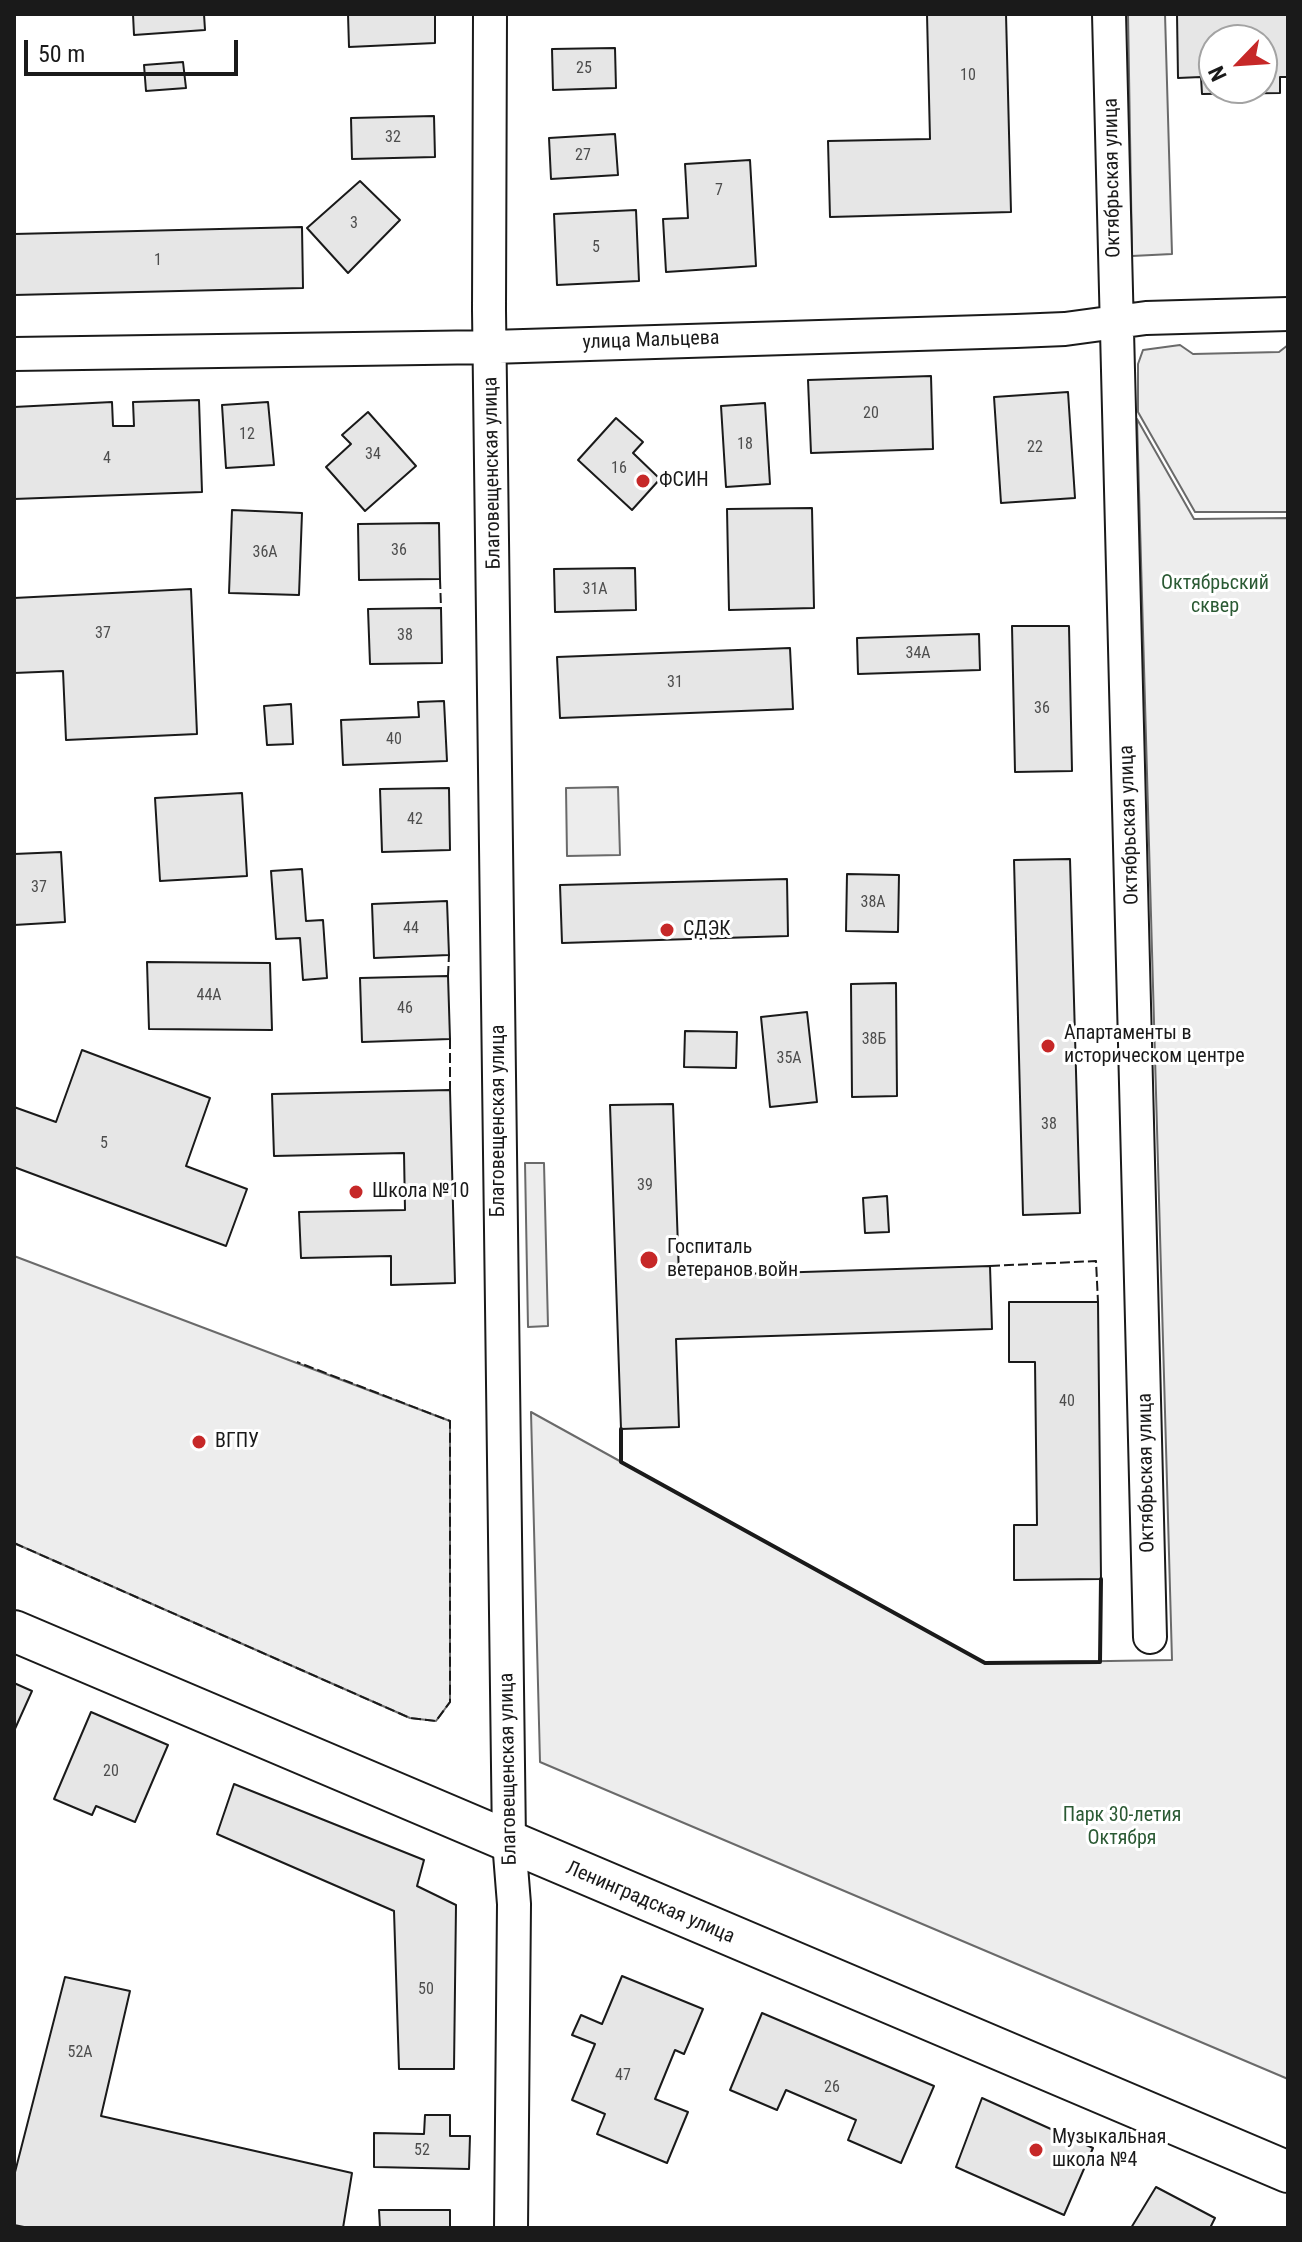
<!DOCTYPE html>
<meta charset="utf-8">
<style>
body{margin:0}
#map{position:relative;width:1302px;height:2242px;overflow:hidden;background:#fff;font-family:"Roboto Condensed",sans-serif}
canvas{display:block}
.frame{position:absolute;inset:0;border:16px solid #1a1a1a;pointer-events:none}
.north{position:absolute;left:1198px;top:24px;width:80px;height:80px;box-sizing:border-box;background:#fff;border:2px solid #a3a3a3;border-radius:50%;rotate:245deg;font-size:22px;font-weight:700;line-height:32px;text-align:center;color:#1a1a1a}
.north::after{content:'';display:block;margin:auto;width:28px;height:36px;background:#c62828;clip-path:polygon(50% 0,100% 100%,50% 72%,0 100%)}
.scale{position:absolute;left:24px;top:40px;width:214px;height:36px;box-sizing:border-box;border:4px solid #1a1a1a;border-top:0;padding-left:10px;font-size:24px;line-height:28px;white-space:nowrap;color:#1a1a1a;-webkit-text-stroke:6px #fff;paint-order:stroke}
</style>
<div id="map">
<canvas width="1302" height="2242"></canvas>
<div class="frame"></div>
<div class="north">N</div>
<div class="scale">50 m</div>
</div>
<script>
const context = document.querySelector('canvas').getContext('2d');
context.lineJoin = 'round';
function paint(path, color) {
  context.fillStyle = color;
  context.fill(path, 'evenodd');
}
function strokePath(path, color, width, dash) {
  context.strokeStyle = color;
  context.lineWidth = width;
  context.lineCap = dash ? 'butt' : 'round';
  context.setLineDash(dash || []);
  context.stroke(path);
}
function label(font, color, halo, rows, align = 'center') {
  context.font = font + ' "Roboto Condensed",sans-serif';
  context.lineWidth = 6;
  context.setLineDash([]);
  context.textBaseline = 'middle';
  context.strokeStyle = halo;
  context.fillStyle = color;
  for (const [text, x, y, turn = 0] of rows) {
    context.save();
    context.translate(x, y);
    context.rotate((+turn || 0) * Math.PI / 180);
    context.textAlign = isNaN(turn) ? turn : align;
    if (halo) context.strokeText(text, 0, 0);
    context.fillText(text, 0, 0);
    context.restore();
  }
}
const built = new Path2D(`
 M1128 14H1165L1172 254 1132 256Z
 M1180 345 1193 354 1279 352 1288 345V512H1195L1138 412V364L1143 350Z
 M1137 419 1194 519 1288 518V2079L540 1762 531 1412 985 1663 1172 1660Z
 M618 787 620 855 567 856 566 788Z
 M525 1163H544L548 1326 528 1327Z
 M14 1256 450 1421V1702L436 1721 410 1718 14 1543Z`);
paint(built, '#ededed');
strokePath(built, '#6a6a6a', 2);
const building = new Path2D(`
 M133 14H204L205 30 134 35Z
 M348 14H435V43L349 47Z
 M927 14H1006L1011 212 830 217 828 141 930 139Z
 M1177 14H1288V77H1280V93L1202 94 1201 77 1178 78ZM1214 40H1262V88H1214Z
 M615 48 616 88 553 90 552 49Z
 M183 62 186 88 146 91 144 65Z
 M434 116 435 157 352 159 351 118Z
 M615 134 618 175 551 179 549 138Z
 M750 160 756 266 666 272 663 219 688 218 685 164Z
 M360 181 400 220 348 273 307 228Z
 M636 210 639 281 557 285 554 214Z
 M302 227 303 288 14 295V234Z
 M931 376 933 449 811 453 808 380Z
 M1068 392 1075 498 1001 503 994 397Z
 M199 400 202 492 14 499V407L112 402 113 426H134L133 402Z
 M268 402 274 465 226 468 222 405Z
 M765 403 770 484 726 487 721 406Z
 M368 412 416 466 365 511 326 467 351 444 342 435Z
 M616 418 643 442 633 453 660 479 632 510 578 460Z
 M812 508 814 608 729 610 727 509Z
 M232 510 302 513 299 595 229 593Z
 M439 523 440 579 359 580 358 524Z
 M635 568 636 610 555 612 554 569Z
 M191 589 197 734 66 740 63 671 14 673V598Z
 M441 608 442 663 370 664 368 609Z
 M1012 626H1069L1072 771 1015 772Z
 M979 634 980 670 858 674 857 638Z
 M790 648 793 709 560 718 557 657Z
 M444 701 447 761 343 765 341 720 419 717 418 702Z
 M291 704 293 744 267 745 264 706Z
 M449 788 450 850 382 852 380 789Z
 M242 793 247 876 160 881 155 798Z
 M61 852 65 922 14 925V854Z
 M1070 859 1080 1213 1023 1215 1014 860Z
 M302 869 306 921 323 920 327 978 303 980 300 938 276 939 271 871Z
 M847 874 899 875 898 932 846 931Z
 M787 879 788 936 562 943 560 885Z
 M447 901 449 955 374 958 372 904Z
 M147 962 270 963 272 1030 149 1029Z
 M448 976 450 1039 362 1042 360 978Z
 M896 983 897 1096 852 1097 851 984Z
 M807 1012 817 1102 770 1107 761 1017Z
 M685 1031 737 1032 736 1068 684 1067Z
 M82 1050 210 1098 186 1166 247 1189 226 1246 14 1167V1107L56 1122Z
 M450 1090 455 1283 391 1285V1256L301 1258 299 1212 405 1210 404 1153 274 1156 272 1094Z
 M673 1104 679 1276 990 1266 992 1329 676 1339 679 1427 621 1429 610 1105Z
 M887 1196 889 1232 865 1233 863 1198Z
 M1009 1302H1098L1101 1579 1014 1580V1525H1037L1035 1362H1009Z
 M14 1683 32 1691 14 1731Z
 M91 1712 168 1745 135 1822 96 1806 92 1815 54 1799Z
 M234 1784 424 1860 417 1886 456 1905 454 2069H399L394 1911 217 1834Z
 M622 1976 703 2009 684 2054 675 2050 655 2099 688 2112 667 2163 597 2134 605 2114 572 2100 595 2044 572 2035 581 2015 602 2024Z
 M65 1977 130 1991 101 2116 352 2173 343 2228H29L14 2225V2176Z
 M762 2013 934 2086 901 2163 848 2140 856 2120 786 2090 777 2110 730 2090Z
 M982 2098 1093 2148 1064 2215 956 2167Z
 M425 2115H450V2136H470L469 2169 374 2167V2133L424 2134Z
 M1156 2187 1215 2218 1210 2228H1131Z
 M379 2210H450V2228H380Z`);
paint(building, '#e6e6e6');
strokePath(building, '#1a1a1a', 2);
const minor = new Path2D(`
 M490 14 489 310 509 1841 514 1904 511 2228
 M1109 14 1150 1637
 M14 354 491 347 1016 331 1065 329 1146 318 1288 314`);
const major = new Path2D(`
 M14 1631 1288 2172`);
strokePath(minor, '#1a1a1a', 36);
strokePath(major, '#1a1a1a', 44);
strokePath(minor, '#fff', 32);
strokePath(major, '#fff', 40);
strokePath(new Path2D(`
 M440 579 441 608
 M448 976 449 955
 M450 1039V1090
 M990 1266 1096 1261 1098 1302
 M14 1543 410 1718 436 1721 450 1702V1421L297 1362`), '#1a1a1a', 2, [10, 4]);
strokePath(new Path2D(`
 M621 1429V1462L985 1663 1100 1662 1101 1579`), '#1a1a1a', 4);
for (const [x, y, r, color] of [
 [643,481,8,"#c62828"],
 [667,930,8,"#c62828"],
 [1048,1046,8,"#c62828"],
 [356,1192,8,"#c62828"],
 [649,1260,10,"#c62828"],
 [199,1442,8,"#c62828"],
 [1036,2150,8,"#c62828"]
]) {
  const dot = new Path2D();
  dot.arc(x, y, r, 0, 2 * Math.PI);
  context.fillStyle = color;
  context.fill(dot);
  strokePath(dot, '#fff', 3);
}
label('16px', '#4d4d4d', null, [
 ["25",584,69],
 ["10",968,76],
 ["32",393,138],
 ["27",583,156],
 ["7",719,191],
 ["3",354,224],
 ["5",596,248],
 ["1",158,261],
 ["20",871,414],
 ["12",247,435],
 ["18",745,445],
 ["22",1035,448],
 ["34",373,455],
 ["4",107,459],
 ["16",619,469],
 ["36",399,551],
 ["36А",265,553],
 ["31А",595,590],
 ["37",103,634],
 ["38",405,636],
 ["34А",918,654],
 ["31",675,683],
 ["36",1042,709],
 ["40",394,740],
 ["42",415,820],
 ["37",39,888],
 ["38А",873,903],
 ["44",411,929],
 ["44А",209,996],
 ["46",405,1009],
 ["38Б",874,1040],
 ["35А",789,1059],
 ["38",1049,1125],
 ["5",104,1144],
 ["39",645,1186],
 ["40",1067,1402],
 ["20",111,1772],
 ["50",426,1990],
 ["52А",80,2053],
 ["47",623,2076],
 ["26",832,2088],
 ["52",422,2151]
]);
label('20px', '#1a1a1a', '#fff', [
 ["Октябрьская улица",1113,178,-91],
 ["улица Мальцева",651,341,-2],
 ["Благовещенская улица",493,473,-91],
 ["Октябрьская улица",1130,825,-92],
 ["Благовещенская улица",499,1121,-90],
 ["Октябрьская улица",1147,1473,-91],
 ["Благовещенская улица",509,1769,-91],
 ["Ленинградская улица",650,1903,23]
]);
label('20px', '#1a1a1a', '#fff', [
 ["ФСИН",659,481],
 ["СДЭК",683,930],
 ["Апартаменты в",1064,1034],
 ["историческом центре",1064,1057],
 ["Школа №10",372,1192],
 ["Госпиталь",667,1248],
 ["ветеранов войн",667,1271],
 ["ВГПУ",215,1442],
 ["Музыкальная",1052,2138],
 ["школа №4",1052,2161]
], 'left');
label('20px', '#2b5a34', '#fff', [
 ["Октябрьский",1215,584],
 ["сквер",1215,607],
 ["Парк 30-летия",1122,1816],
 ["Октября",1122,1839]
]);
</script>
